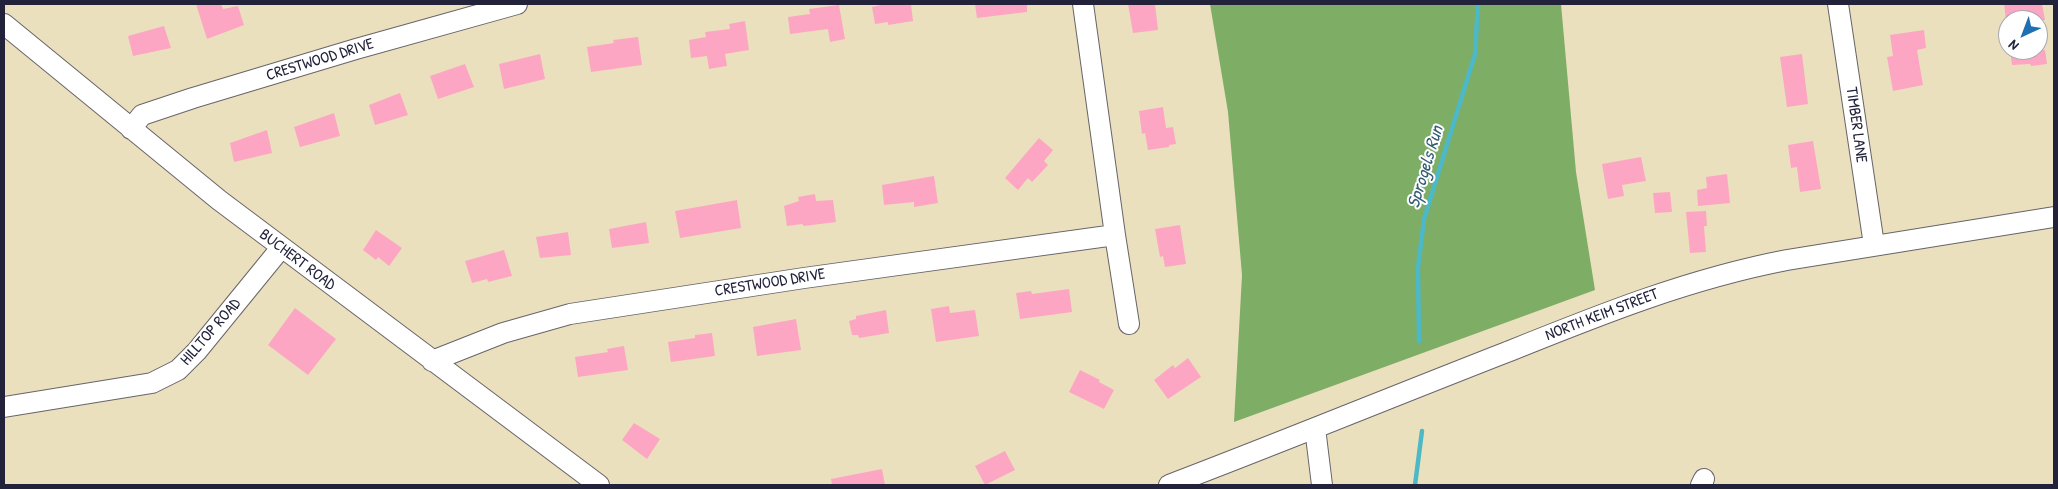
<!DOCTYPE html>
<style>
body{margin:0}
#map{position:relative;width:2058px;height:489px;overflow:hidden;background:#ebe0be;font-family:"Patrick Hand",sans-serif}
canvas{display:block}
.frame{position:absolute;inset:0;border:5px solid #22223b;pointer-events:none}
.north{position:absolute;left:1998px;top:10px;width:50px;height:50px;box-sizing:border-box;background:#fff;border:1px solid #a7a7b1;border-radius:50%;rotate:223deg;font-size:14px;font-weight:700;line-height:20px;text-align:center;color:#22223b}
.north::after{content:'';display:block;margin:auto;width:18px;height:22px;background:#1f6fb2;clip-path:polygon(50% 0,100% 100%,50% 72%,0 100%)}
</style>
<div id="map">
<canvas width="2058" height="489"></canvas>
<div class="frame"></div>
<div class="north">N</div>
</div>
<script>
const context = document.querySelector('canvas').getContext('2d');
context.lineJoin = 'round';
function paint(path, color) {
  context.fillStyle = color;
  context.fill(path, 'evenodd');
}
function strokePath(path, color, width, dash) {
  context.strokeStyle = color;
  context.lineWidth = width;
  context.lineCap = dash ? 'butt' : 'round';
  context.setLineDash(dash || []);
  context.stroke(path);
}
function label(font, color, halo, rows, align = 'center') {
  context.font = font + ' "Patrick Hand",sans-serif';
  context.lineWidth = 4;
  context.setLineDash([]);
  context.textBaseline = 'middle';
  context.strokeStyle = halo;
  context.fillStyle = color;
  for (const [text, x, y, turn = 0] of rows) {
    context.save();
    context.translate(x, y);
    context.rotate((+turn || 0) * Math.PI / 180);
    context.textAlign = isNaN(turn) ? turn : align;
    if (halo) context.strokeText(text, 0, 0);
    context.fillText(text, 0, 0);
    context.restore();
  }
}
paint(new Path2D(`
 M1210 4H1561L1576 172 1595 290 1234 422 1242 275 1228 112Z`), '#7ead66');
strokePath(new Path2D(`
 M1419 341 1418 267 1424 219 1475 54 1478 4
 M1415 485 1422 431`), '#4db9c7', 4.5);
paint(new Path2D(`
 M196 4H221L223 9 238 6 244 25 207 39Z
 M885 4H911L913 21 888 25V22L875 24 872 7Z
 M975 4H1027V12L977 18Z
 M1128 4H1155L1158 30 1133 33Z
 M2004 4H2042L2045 20H2006Z
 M839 5 845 39 830 42 828 29 790 34 788 17 810 14 809 9Z
 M745 21 749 50 725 54 727 66 709 69 707 56 691 58 689 40 706 37 705 32 730 29 729 24Z
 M164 26 171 48 133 56 128 36Z
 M1924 30 1926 48 1917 50 1923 85 1893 91 1887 57 1893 56 1890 35Z
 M638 37 642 65 591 72 587 47 614 43 613 40Z
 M2010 50H2045L2047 64 2031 66 2030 64 2012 65Z
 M540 54 545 79 504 89 499 64Z
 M1802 54 1808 104 1787 107 1780 57Z
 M465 64 474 87 438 99 430 76Z
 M400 93 408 115 375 125 369 105Z
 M1163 107 1166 128 1173 127 1176 144 1169 145V147L1148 150 1145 133 1142 134 1139 111Z
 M334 113 340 136 300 147 294 127Z
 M267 130 272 153 234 162 230 143Z
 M1039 138 1053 150 1044 161 1048 165 1032 182 1028 178 1018 190 1005 178Z
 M1813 141 1821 189 1800 192 1797 167 1791 168 1788 145Z
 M1641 157 1646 181 1622 185 1624 196 1608 199 1602 164Z
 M1727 174 1730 203 1698 206 1697 190 1707 188 1706 177Z
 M934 176 938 203 914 207V202L884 205 882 185Z
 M1670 192 1672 212 1655 213 1653 193Z
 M815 194 816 201 833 200 836 222 804 226 802 224 787 226 784 206 799 201 798 197Z
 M737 200 741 228 680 238 675 211Z
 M1706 211 1707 226H1704L1706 252 1690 253 1686 212Z
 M646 222 649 243 612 248 609 229Z
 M1180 225 1186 264 1165 267 1163 256 1160 257 1155 229Z
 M376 230 402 248 389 266 378 257 376 260 363 250Z
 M568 232 571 255 540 258 536 237Z
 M504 250 512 276 488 282 487 279 472 283 465 261Z
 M1069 289 1072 312 1020 319 1016 293 1031 291 1032 294Z
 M949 306 950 313 975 310 979 336 936 342 931 309Z
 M295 308 336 339 308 375 268 345Z
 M886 310 889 333 859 338 858 335H852L849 321 856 319V316Z
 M796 319 801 350 757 356 753 327Z
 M712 333 715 356 671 362 668 342 695 338V335Z
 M624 346 628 370 578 377 575 357 608 352 607 349Z
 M1188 358 1201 377 1168 399 1154 380 1173 365 1175 368Z
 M1080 370 1100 380 1099 382 1114 390 1104 409 1069 392Z
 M634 423 660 439 647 459 622 440Z
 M1005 451 1015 470 985 485 975 466Z
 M882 469 885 485H832L831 479Z`), '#fda6c3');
const minor = new Path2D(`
 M1083 4 1115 235 1129 324
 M1838 4 1874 245
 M4 24 219 200 599 485
 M131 129 142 115 193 98 356 49 517 4
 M432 361 503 333 570 314 804 278 1115 235
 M4 407 152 383 178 370 197 351 281 248
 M1315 428 1322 485
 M1169 485C1282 442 1394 396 1507 352 1599 315 1688 279 1787 260L2054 217
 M1701 485 1704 479`);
strokePath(minor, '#686469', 22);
strokePath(minor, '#fff', 20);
label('16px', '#22223b', '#fff', [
 ["CRESTWOOD DRIVE",320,60,-17],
 ["TIMBER LANE",1856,125,82],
 ["BUCHERT ROAD",297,260,37],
 ["CRESTWOOD DRIVE",770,283,-9],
 ["NORTH KEIM STREET",1602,315,-21],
 ["HILLTOP ROAD",211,332,-49]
]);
label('italic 18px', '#335e73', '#fff', [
 ["Sprogels Run",1426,167,-73]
]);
</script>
